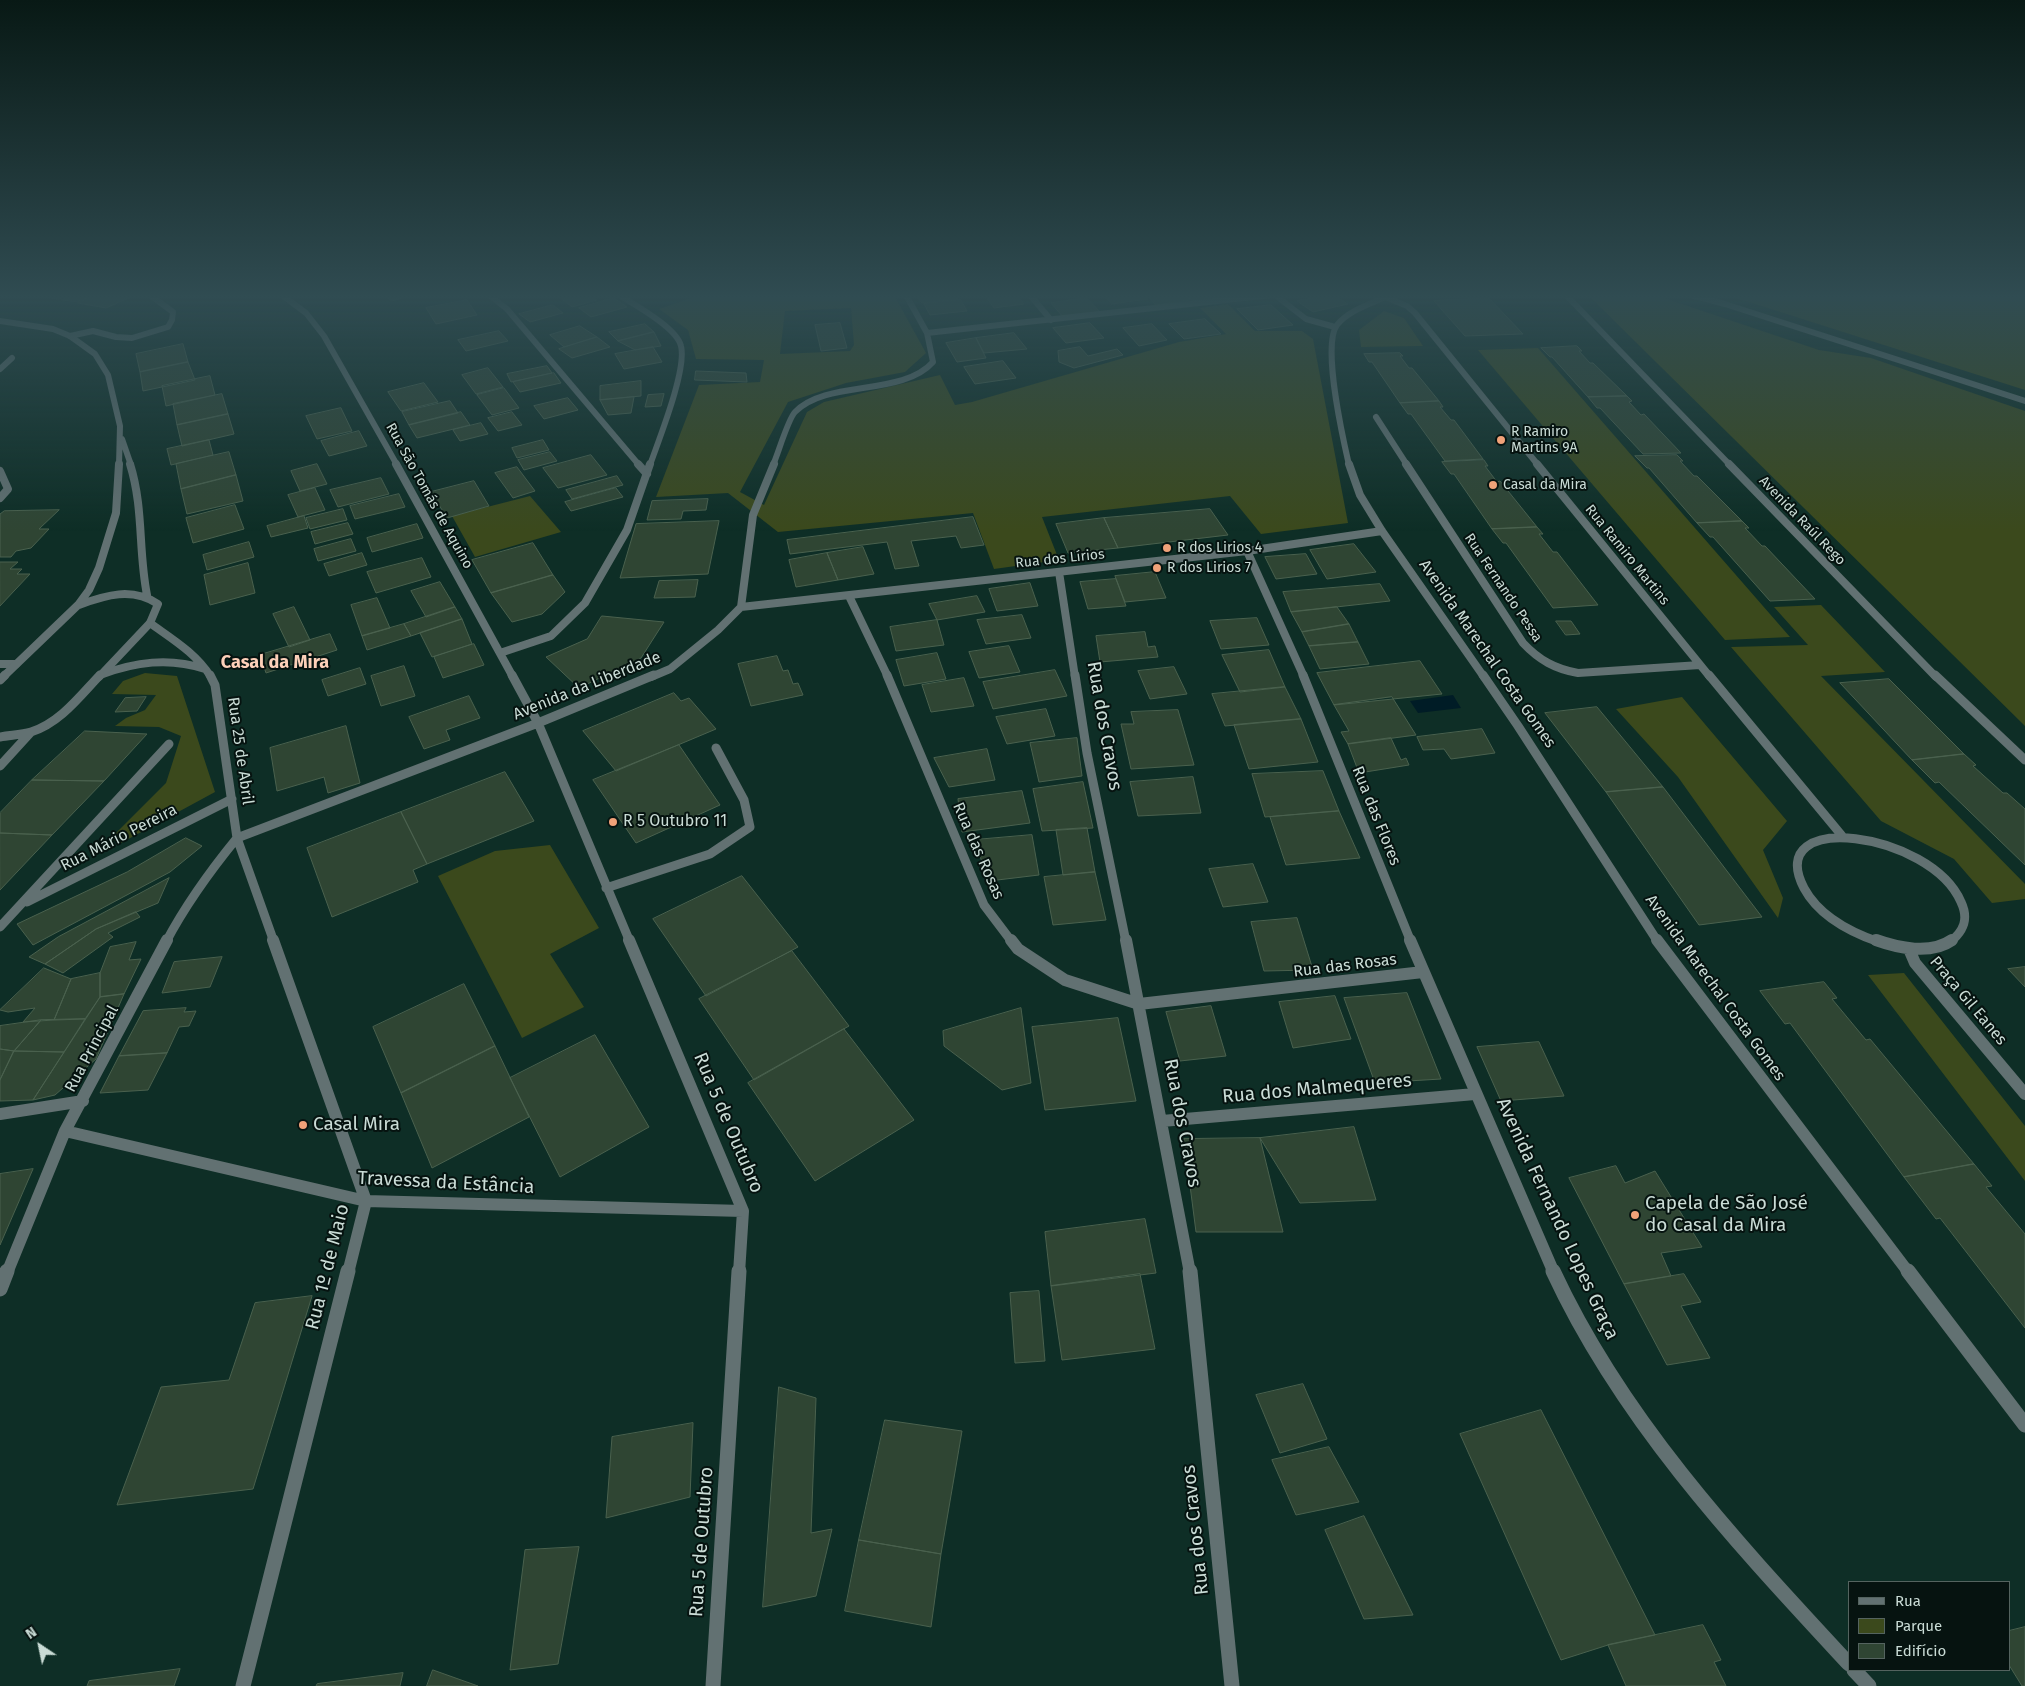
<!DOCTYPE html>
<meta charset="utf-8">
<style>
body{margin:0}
#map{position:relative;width:2025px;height:1686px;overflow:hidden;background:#0e2e26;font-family:"Fira Sans",sans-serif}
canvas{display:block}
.legend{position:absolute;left:1848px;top:1581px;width:162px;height:90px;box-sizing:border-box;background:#061310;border:1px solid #54635f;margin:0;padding:6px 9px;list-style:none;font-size:15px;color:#cadcd6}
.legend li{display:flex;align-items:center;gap:10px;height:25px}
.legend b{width:25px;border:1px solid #54635f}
.north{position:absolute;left:15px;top:1621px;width:50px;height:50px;-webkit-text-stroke:4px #061310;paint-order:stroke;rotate:326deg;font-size:14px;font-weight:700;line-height:20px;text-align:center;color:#cadcd6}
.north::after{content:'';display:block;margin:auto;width:18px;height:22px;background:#cadcd6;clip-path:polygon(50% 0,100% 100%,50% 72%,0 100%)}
</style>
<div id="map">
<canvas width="2025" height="1686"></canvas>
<ul class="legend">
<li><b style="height:6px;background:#627172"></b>Rua</li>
<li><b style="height:14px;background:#3b491c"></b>Parque</li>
<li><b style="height:14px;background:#2f4533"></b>Edifício</li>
</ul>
<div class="north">N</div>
</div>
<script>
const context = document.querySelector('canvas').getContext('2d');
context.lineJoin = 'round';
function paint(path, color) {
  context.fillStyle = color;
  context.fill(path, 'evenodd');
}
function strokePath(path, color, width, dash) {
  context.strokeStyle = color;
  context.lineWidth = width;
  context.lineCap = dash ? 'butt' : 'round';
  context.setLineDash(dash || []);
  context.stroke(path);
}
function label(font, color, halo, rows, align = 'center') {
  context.font = font + ' "Fira Sans",sans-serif';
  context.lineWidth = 4;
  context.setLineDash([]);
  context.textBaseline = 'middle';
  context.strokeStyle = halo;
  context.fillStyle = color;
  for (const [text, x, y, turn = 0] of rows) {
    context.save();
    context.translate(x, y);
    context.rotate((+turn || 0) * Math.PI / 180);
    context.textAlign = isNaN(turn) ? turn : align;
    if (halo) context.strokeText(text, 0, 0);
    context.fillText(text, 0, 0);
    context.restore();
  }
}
paint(new Path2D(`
 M700 295H894L926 353 905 372 846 383 788 402 740 492 764 505 807 412 824 402 940 375 955 405 972 402 1179 342 1226 334 1200 308 1228 304 1255 331H1302L1313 339 1348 523 1261 534 1230 496 1042 517 1059 560 994 569 973 513 778 532 728 493 656 497 699 385 760 382 764 360 696 359 688 330 659 309ZM851 308 854 345 850 351 780 354 785 311Z
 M1588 295H1655L1819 350 1871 358 2025 411V726Z
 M1723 295H2025V390L1749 302Z
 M1384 311 1404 318 1423 346 1361 347 1359 330Z
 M1538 348 1790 637 1725 640 1478 350Z
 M530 496 561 532 475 557 452 516Z
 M1821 605 1885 672 1821 676 2025 884V899L1992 903 1954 859 1881 821 1731 647 1808 645 1774 607Z
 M145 673 177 676 215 792 121 843 110 839 166 783 181 736 159 727 115 726 126 718 145 710 156 695 112 694 123 681Z
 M1682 697 1787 821 1763 850 1783 898 1778 918 1678 777 1616 709Z
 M550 845 599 928 550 954 584 1007 522 1038 438 876 495 851Z
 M1904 973 2025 1126V1181L1868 975Z`), '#3b491c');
paint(new Path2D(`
 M1453 695 1461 708 1418 713 1410 701Z`), '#001c26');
const building = new Path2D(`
 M47 295H67L59 299 43 297Z
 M72 295H94L77 302 62 300Z
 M95 295H128L133 296 106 308 78 303Z
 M385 295H413L392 301Z
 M562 295H597L598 296 593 298 597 300 572 307 558 296Z
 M917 295H956L958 299 922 303Z
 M1003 295H1017L1024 304 994 308 986 297Z
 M1104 295H1143L1148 299 1112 304Z
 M1148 295H1186L1191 300 1156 305Z
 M1188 295H1226L1228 297 1193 301Z
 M1333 295 1348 304 1313 312 1297 301Z
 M614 298 627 307 591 317 579 308Z
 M1087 298 1100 312 1063 317 1051 303Z
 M1489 298 1523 334 1465 336 1434 301Z
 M467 300 477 315 436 324 426 308Z
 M961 300 967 311 930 315 924 304Z
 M553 305 563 313 530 322 519 314Z
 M1271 305 1293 325 1258 330 1237 309Z
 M1205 319 1221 334 1184 339 1169 324Z
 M840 323 847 348 821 351 815 325Z
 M1090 323 1104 338 1066 343 1053 328Z
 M645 324 654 332 618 341 609 332Z
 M1152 324 1167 340 1139 346 1123 328Z
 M580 326 597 337 564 347 550 335Z
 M499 331 508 341 466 351 458 340Z
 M654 332 661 346 635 350 618 341Z
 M1014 333 1027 349 984 353 976 338Z
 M597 337 610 347 572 358 559 349Z
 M976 338 986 358 957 362 946 343Z
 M183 344 188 362 140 372 136 354Z
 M1577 346 1582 351H1579L1590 363H1593L1627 396 1588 397 1552 357H1550L1541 348Z
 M653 347 662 362 624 369 615 354Z
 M1080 347 1088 356 1117 349 1123 355 1074 368 1059 362 1058 351Z
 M1400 353 1403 356H1400L1409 368H1412L1439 401 1400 403 1372 362H1369L1364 354Z
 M1003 361 1016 378 975 384 964 367Z
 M188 362 195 380 143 391 140 372Z
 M547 366 552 373 511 382 507 374Z
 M488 368 503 387 476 394 462 375Z
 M696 371 746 373 747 382 695 380Z
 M554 373 561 383 520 392 513 382Z
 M210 376 215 395 166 406 162 386Z
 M641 381V396L600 400V386Z
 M424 383 438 402 401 411 388 392Z
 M504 388 519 408 492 415 477 395Z
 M222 394 228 414 177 425 173 404Z
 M664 394 661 406 645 407 648 395Z
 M1627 396 1632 401 1629 402 1641 415 1644 414 1681 453 1643 454 1600 408H1597L1588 397Z
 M634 397 631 413 608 415 600 400Z
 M568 398 578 410 544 419 534 406Z
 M450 401 458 413 409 425 402 412Z
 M1439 401 1443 407H1440L1451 420H1454L1483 459 1445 461 1411 414H1408L1400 403Z
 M341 408 352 431 317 439 306 416Z
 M461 412 470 425 417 438 409 425Z
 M512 412 522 425 498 431 488 418Z
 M228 414 234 434 182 446 177 425Z
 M481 423 488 434 460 441 453 430Z
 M359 431 367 446 329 456 321 441Z
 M209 440 213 455 171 465 167 449Z
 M543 440 549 450 517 458 512 448Z
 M229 452 236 475 181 489 176 464Z
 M550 452 557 461 524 470 518 460Z
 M591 455 607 475 558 488 543 468Z
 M1677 455 1683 461H1680L1694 476H1697L1742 521 1697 523 1649 468H1647L1635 456Z
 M1484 460 1488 466H1485L1497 482 1500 481 1537 527 1492 529 1454 474H1451L1442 462Z
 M317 464 327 484 300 491 291 471Z
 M517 467 535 491 513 498 495 473Z
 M236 475 243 501 187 514 181 489Z
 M617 476 623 485 572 499 566 490Z
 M381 478 389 494 338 507 330 490Z
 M474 481 489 506 447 518 431 492Z
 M315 488 325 510 298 517 288 495Z
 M616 488 623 497 571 511 565 502Z
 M399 494 405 507 355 519 350 506Z
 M708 499 706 510 683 511 681 519 647 520 652 501Z
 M235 505 244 529 193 543 186 518Z
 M343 509 347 520 310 529 306 518Z
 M1210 509 1228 535 1118 548 1104 518Z
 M59 510 39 529H49L31 548 16 551 11 557H0V514L4 511Z
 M304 516 308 528 271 537 267 526Z
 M973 517 984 545 961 548 956 536 911 541 919 566 895 569 887 542 790 554 787 540Z
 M1104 518 1118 548 1068 553 1056 524Z
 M719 521 708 574 620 578 636 524Z
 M1742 521 1749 528H1745L1762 546H1765L1815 599 1770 601 1713 537H1710L1697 523Z
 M348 523 353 534 315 544 311 532Z
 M417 524 423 538 372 552 367 538Z
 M1537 527 1543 534H1539L1553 552H1557L1598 605 1553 608 1506 543H1503L1492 529Z
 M351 539 356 551 318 561 314 549Z
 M249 542 254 557 207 570 203 555Z
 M533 543 553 575 491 593 472 560Z
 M1354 544 1376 572 1327 579 1310 550Z
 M863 547 874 574 838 580 827 553Z
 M362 553 367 565 329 576 324 564Z
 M827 553 838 580 796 587 789 560Z
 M1306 554 1317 574 1276 579 1265 557Z
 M422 558 431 577 376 593 367 572Z
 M0 562H18L10 569H22L17 574H30L0 606Z
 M248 563 255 593 210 605 204 575Z
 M1155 572 1166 598 1125 602 1115 576Z
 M553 575 565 592 542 614 512 622 491 593Z
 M1116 579 1126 606 1088 609 1080 582Z
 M698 580 695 597 654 598 659 581Z
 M440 582 455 607 426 617 411 591Z
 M1030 583 1038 606 997 611 989 589Z
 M1380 584 1390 601 1291 612 1283 592Z
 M977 596 985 612 937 620 929 604Z
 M377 598 390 628 362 636 351 605Z
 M294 607 310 640 289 647 273 614Z
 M455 607 462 619 411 636 404 624Z
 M1337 607 1349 624 1302 632 1291 612Z
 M1022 615 1031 638 986 644 977 620Z
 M602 616 664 622 641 658 579 688 546 657 587 639Z
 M1257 618 1269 645 1221 649 1210 621Z
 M462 619 472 644 432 657 420 633Z
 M937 620 944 645 896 651 890 627Z
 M1556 621H1571L1580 634 1566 635Z
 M404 624 411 636 367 650 362 636Z
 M1349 624 1358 642 1309 646 1302 632Z
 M1145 632 1148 647 1155 646 1158 657 1100 662 1096 636Z
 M330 634 337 650 266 673 260 655Z
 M1358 642 1369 664 1320 669 1309 646Z
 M474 644 484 665 443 678 434 657Z
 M1009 646 1020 672 979 678 969 652Z
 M1269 650 1285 687 1240 692 1222 655Z
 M937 653 946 679 904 686 896 660Z
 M777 656 783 671 788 670 793 684 798 683 803 695 751 706 738 664Z
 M1420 661 1442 694 1334 705 1317 673Z
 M404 666 415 696 381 706 371 676Z
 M1174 667 1187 694 1150 699 1138 671Z
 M360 668 366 684 328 696 322 680Z
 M1055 670 1067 696 993 709 983 682Z
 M964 678 974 706 931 712 922 685Z
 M1889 679 1964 754 1912 760 1840 683Z
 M1285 687 1301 719 1225 726 1212 694Z
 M674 693 681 701 689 698 716 729 616 771 583 731Z
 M469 696 480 718 446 730 450 740 424 749 409 717Z
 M146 697 137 711 115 712 125 698Z
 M1392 697 1416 735 1348 744 1341 732 1349 731 1334 705Z
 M1597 707 1663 787 1606 792 1545 713Z
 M1046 709 1055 736 1007 744 996 717Z
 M1178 710 1194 765 1131 769 1121 724H1134L1131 712Z
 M1301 719 1318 762 1249 769 1234 725Z
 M346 726 360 783 328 793 324 777 277 791 270 748Z
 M1482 729 1495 753 1451 759 1444 749 1423 750 1417 737Z
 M85 731 147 734 104 781 32 780Z
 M1077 738 1082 776 1039 782 1030 743Z
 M1391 738 1401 760 1406 758 1409 765 1359 773 1348 744Z
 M679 745 720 805 636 843 593 780Z
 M987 749 995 780 949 787 934 758Z
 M1964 754 1976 765 1973 766 2003 793H2007L2025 809V865L1939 782 1935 783 1912 760Z
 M1323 771 1339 811 1265 817 1252 774Z
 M505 772 534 821 427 864 401 812Z
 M1193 777 1201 813 1138 816 1130 782Z
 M32 780 104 781 52 835 0 833V813Z
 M1083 782 1093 828 1042 831 1033 789Z
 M1663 787 1762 917 1699 925 1606 792Z
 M1022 791 1030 823 962 832 958 799Z
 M1339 811 1360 858 1286 865 1270 817Z
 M401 812 427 864 413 870 418 882 332 917 307 848Z
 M1087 828 1095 872 1063 875 1056 830Z
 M0 833 52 835 0 890Z
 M1032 835 1039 875 989 881 974 840Z
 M186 838 202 846 170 872 33 945 17 924 127 872Z
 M1253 864 1268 902 1223 907 1209 869Z
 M1095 872 1106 920 1053 925 1044 877Z
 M742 876 798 947 706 996 653 919Z
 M169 878 158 903 96 929 45 964 29 957 58 937Z
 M136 912 140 917 108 933 113 937 63 973 45 964 96 929Z
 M1297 918 1313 970 1264 971 1251 922Z
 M136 942 129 960 141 959 124 994 100 997V973L110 947Z
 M792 951 849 1026 754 1080 699 999Z
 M222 957 210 987 162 993 174 962Z
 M2025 967V987L2008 969Z
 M44 968 71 979 54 1020 23 1022 35 1008 8 1012 0 1010Z
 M100 973V997L85 1019 54 1020 71 979Z
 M1824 982 1837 998 1832 999 1866 1040 1870 1039 1974 1164 1904 1177 1790 1023 1785 1024 1760 991Z
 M464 984 495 1046 401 1093 373 1027Z
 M1407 993 1441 1079 1375 1083 1344 998Z
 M124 994 96 1059 55 1095 33 1100 100 997Z
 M1335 996 1351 1039 1293 1048 1279 1002Z
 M1211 1006 1226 1056 1180 1061 1166 1012Z
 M186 1008 184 1012 196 1011 189 1026 179 1027 167 1053 119 1056 143 1011Z
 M1021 1008 1031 1083 1002 1090 944 1046 943 1031Z
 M1118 1018 1136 1101 1045 1110 1032 1027Z
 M85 1019 64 1052 14 1051 41 1020Z
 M41 1020 14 1051 0 1049V1026Z
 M844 1029 914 1120 815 1181 748 1083Z
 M595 1035 649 1127 560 1177 510 1078Z
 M1539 1042 1564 1096 1501 1101 1477 1047Z
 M495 1046 529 1117 432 1168 401 1093Z
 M0 1049 14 1051 0 1080Z
 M14 1051 64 1052 33 1100 0 1101V1080Z
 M167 1053 148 1090 100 1093 119 1056Z
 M1354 1127 1376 1200 1300 1203 1260 1138Z
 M1260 1138 1283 1232H1196L1184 1139Z
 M1974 1164 1992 1186 1986 1187 2025 1234V1328L1940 1218 1936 1219 1904 1177Z
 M1616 1166 1625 1183 1655 1171 1702 1247 1661 1253 1671 1276 1624 1284 1569 1178Z
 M33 1169 0 1245V1174Z
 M1145 1219 1156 1273 1051 1286 1045 1232Z
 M1140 1274 1155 1349 1062 1360 1051 1286Z
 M1684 1274 1701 1302 1681 1306 1710 1358 1667 1365 1624 1284Z
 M1039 1291 1045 1361 1015 1363 1010 1293Z
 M312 1296 253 1489 117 1505 161 1387 229 1380 255 1303Z
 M1303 1384 1327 1439 1280 1453 1256 1395Z
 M779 1387 816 1398 811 1533 832 1529 816 1596 763 1607Z
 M1541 1410 1655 1635 1608 1645 1561 1660 1460 1434Z
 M885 1420 962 1431 941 1554 859 1540Z
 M693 1423 690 1497 606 1518 612 1437Z
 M1329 1447 1359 1502 1296 1515 1272 1460Z
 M1364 1516 1413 1615 1364 1619 1325 1530Z
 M859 1540 941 1554 931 1627 845 1611Z
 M579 1547 558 1664 510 1670 525 1550Z
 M1703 1625 1721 1660 1714 1662 1726 1686H1626L1608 1645Z
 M2025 1627V1686H2022L2009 1665V1631Z
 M180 1669 174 1686H87L89 1681Z
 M433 1670 478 1686H427Z
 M403 1673 400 1686H316L317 1684Z`);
paint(building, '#2f4533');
strokePath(building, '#4a614e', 1);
strokePath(new Path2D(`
 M282 295 306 313 324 336 397 465
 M489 295 507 309 639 465
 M619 295C635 305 677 328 681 346 687 370 659 439 650 465
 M1030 295 1051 320
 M1275 295 1306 319 1335 327
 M1566 295 1730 465
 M1691 295 1725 304 2025 401
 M1385 297 1407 306 1415 313 1538 465
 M927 333 1272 295
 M70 336 93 331 116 337 132 338 168 327 172 320 173 312 150 295
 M0 369 12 358
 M1376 417 1407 465
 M773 465C778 454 788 419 795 412 827 379 902 397 933 362L927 333 906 295
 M1349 465C1343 439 1322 345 1337 325 1349 310 1373 303 1390 295`), '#627172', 6);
strokePath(new Path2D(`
 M396 464 513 677
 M638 464 647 474
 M1349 464 1360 495 1382 531 1484 677
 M1406 464 1523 643C1539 660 1555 669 1578 673L1700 665
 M1537 464 1710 677
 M1729 464 1936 677
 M0 471 8 489 0 498
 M1247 551 1304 677
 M1059 572 1075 677
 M849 596 888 677
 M741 607 1247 551 1382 531
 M150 623C172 639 196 653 211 677
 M500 653 551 636 585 603 627 530 650 464
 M0 664H16
 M100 675C135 662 169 657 205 669
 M651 677 670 669 718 630 741 607 753 515 774 464`), '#627172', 8);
strokePath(new Path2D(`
 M210 675 215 685 237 838 274 942
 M512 675 538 723 630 942
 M887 675 984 905 1012 942
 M1075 675 1087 753 1126 942
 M1303 675 1411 942
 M1483 675 1518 726 1658 942
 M1709 675 1843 837
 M1935 675 2025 760
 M237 838 538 723 654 675
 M606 888 710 854 750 827 744 800 716 748
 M27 902 232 799
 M0 927 169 744
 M166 942C186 904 210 871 237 838
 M1879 942C1850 932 1819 916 1804 888 1762 808 1931 832 1961 902 1969 919 1964 931 1950 942`), '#627172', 9);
strokePath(new Path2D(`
 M273 940 366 1201 348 1273
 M629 940 743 1211 739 1273
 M1011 940 1018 949 1065 980 1139 1004 1423 972
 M1126 940 1190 1273
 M1410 940 1554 1273
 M1657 940 1909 1273
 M1876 940C1898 948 1931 955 1952 940
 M1909 949 1915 963 2025 1094
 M0 1114 83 1101
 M1162 1121 1475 1094
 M65 1131 366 1201 743 1211
 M7 1273 65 1131 167 940`), '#627172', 12);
strokePath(new Path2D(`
 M1190 1271 1232 1686
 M1553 1271C1623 1422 1738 1544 1849 1664
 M1908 1271 2025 1425
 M0 1289 7 1271
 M1854 1670 1869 1686
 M243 1686 348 1271
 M713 1686 739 1271`), '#627172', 15);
strokePath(new Path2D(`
 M0 321 53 329 70 336 95 354 108 375 120 426 119 465
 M122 439 131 465`), '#627172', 6);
strokePath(new Path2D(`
 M130 464C144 509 138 550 147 595
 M79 605C106 595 132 587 158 604L150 623 99 677
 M3 677 78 605 89 590 99 568 116 513 119 464`), '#627172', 8);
strokePath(new Path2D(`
 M0 680 5 675
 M0 737C10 735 21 735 31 732 60 723 80 696 100 675
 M0 766 31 732`), '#627172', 9);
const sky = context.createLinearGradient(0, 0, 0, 531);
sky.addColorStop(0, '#081915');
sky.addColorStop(0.56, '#304c52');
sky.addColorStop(1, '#304c5200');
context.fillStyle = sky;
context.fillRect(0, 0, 2025, 531);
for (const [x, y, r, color] of [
 [1501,440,5,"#f0a279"],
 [1493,485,5,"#f0a279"],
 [1167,548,5,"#f0a279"],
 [1157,568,5,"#f0a279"],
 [613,822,5,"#f0a279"],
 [303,1125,5,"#f0a279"],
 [1635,1215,5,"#f0a279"]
]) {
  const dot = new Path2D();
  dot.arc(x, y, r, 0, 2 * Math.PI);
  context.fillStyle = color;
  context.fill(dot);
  strokePath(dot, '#061310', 2);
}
label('14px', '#cadcd6', '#061310', [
 ["R Ramiro",1511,432],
 ["Martins 9A",1511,448],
 ["Casal da Mira",1503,485],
 ["R dos Lirios 4",1177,548],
 ["R dos Lirios 7",1167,568]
], 'left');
label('14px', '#cadcd6', '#061310', [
 ["Rua São Tomás de Aquino",429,496,61],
 ["Avenida Raúl Rego",1802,521,46],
 ["Rua Ramiro Martins",1627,555,51],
 ["Rua dos Lírios",1060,559,-6],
 ["Rua Fernando Pessa",1503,588,56]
]);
label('16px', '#cadcd6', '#061310', [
 ["Avenida Marechal Costa Gomes",1487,654,55],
 ["Avenida da Liberdade",587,686,-22],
 ["Rua 25 de Abril",240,751,82],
 ["Rua das Flores",1376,816,68],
 ["Rua Mário Pereira",119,838,-27],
 ["Rua das Rosas",978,851,66],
 ["Rua das Rosas",1345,966,-7],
 ["Avenida Marechal Costa Gomes",1715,988,54],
 ["Praça Gil Eanes",1968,1001,50],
 ["Rua Principal",92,1049,-62]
]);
label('16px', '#cadcd6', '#061310', [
 ["R 5 Outubro 11",623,822]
], 'left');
label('bold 18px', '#fdd0b9', '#061310', [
 ["Casal da Mira",275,663]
]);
label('19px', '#cadcd6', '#061310', [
 ["Rua dos Cravos",1104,726,80],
 ["Rua dos Malmequeres",1317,1089,-5],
 ["Rua 5 de Outubro",728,1123,67],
 ["Rua dos Cravos",1182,1123,79],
 ["Travessa da Estância",446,1183,3],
 ["Avenida Fernando Lopes Graça",1557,1219,65],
 ["Rua 1º de Maio",328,1267,-76],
 ["Rua dos Cravos",1196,1530,-96],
 ["Rua 5 de Outubro",702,1542,-86]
]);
label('19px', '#cadcd6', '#061310', [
 ["Casal Mira",313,1125],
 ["Capela de São José",1645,1204],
 ["do Casal da Mira",1645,1226]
], 'left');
</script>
